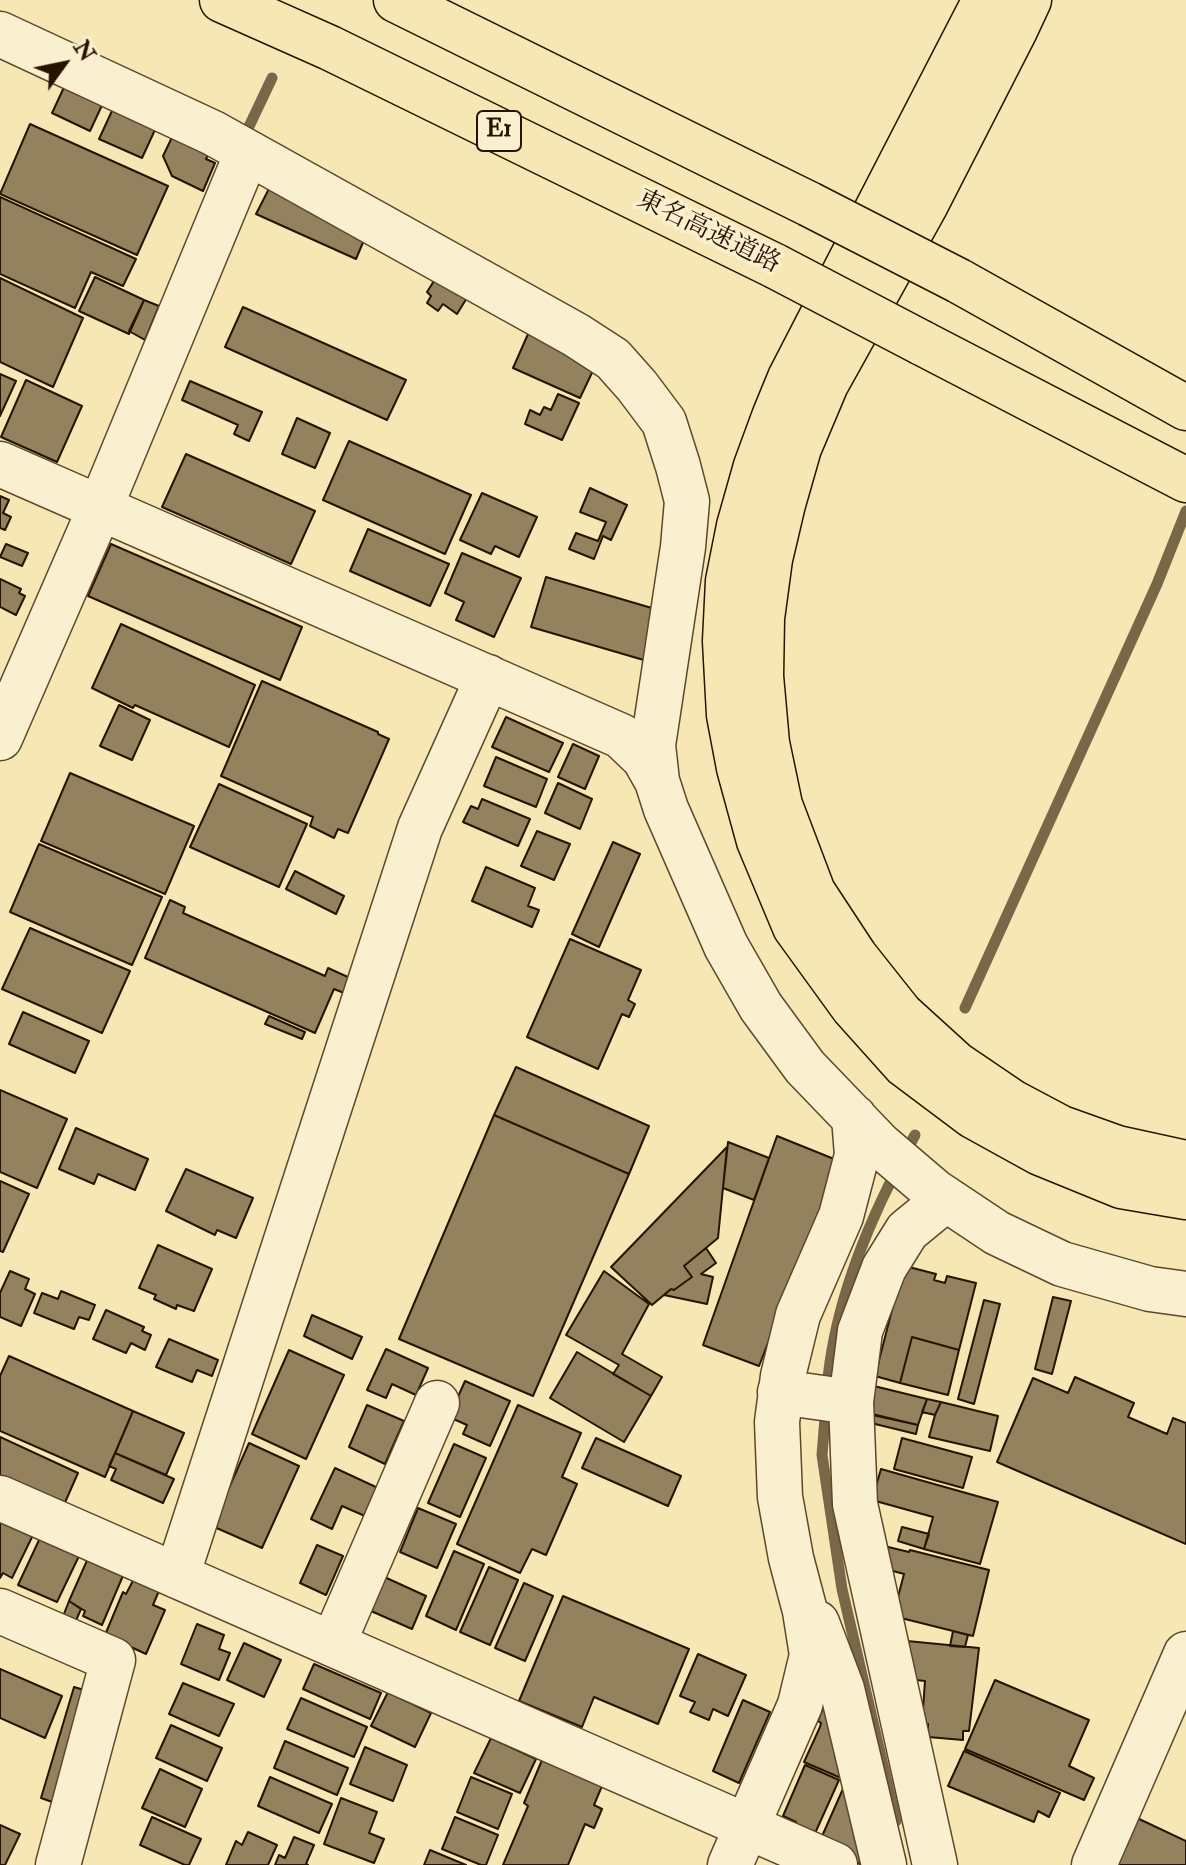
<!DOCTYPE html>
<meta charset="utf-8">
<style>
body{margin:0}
#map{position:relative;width:1186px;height:1865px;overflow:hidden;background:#f7e7b4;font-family:"IM FELL Double Pica",serif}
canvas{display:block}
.north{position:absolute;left:24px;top:24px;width:80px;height:80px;-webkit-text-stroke:6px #faefce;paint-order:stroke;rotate:57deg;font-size:22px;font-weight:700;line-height:32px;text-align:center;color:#281300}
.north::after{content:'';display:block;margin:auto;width:28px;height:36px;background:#281300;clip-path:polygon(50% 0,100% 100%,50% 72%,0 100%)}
</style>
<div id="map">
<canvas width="1186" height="1865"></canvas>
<div class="north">N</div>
</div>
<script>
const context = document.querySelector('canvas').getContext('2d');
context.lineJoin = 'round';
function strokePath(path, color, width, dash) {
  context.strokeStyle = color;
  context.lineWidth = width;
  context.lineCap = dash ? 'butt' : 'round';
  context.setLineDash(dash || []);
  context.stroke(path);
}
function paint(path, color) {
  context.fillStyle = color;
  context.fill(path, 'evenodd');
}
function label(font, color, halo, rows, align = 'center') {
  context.font = font + ' "IM FELL Double Pica","Noto Serif JP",serif';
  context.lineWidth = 7;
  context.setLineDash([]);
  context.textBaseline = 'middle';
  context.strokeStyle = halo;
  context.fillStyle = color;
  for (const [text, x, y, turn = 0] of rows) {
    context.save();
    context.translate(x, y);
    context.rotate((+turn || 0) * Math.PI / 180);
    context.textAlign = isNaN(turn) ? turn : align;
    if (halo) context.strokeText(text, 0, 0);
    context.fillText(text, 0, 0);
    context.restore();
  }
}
strokePath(new Path2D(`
 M245 135 272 78
 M965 1008 1157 584 1186 511
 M904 1155 915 1135
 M827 1389C833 1312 861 1239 896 1171
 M826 1406 822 1455 842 1589 896 1821`), '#7a6747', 11);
const building = new Path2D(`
 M66 83 104 101 90 131 52 113Z
 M117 100 160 119 142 158 99 139Z
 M30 124 168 186 137 255 0 194Z
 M176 129 212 146 206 159 215 163 203 191 172 176 163 156Z
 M274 179 367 233 356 259 256 214Z
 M0 197 136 259 123 286 91 272 75 308 0 274Z
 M439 273 470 293 457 314 443 304 438 311 427 303 431 296 427 292Z
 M95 277 144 300 129 334 79 311Z
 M0 278 83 318 53 387 0 362Z
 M144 300 159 306 145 340 129 331Z
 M243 307 406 380 387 420 225 347Z
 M532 325 599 358 580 398 513 368Z
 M0 374 16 381 0 416Z
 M26 380 82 406 57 462 1 437Z
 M190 381 262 412 249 441 234 434 238 425 182 400Z
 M558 394 579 403 562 440 525 424 530 410 540 415 544 407 551 410Z
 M297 418 330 433 315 468 282 454Z
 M349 441 471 495 445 554 323 500Z
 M186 454 315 511 291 564 162 507Z
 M590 488 627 505 611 540 603 536 594 559 569 549 576 533 598 541 606 522 580 512Z
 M482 493 537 517 519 557 495 546 491 554 460 540Z
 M0 496 9 500 3 513 11 517 5 530 0 528Z
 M368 529 449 564 430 606 350 571Z
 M6 544 28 553 22 566 0 557Z
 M111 544 302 627 280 680 88 596Z
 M462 553 521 578 494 637 456 620 464 602 445 593Z
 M546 577 662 611 647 661 531 627Z
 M0 579 21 589 19 593 25 596 16 615 0 607Z
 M121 624 255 685 229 747 135 705 133 708 92 688Z
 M262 681 378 732V734L389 739 348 833 338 829 334 838 310 826 313 817 221 776Z
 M119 705 150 720 132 760 100 746Z
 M506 717 563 743 549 772 492 747Z
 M573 744 599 756 585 789 558 777Z
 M496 757 547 779 536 807 484 786Z
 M70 773 194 826 165 894 41 841Z
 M558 783 592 799 580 829 545 813Z
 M219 784 307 824 279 887 190 847Z
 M482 799 530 819 518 846 463 822 471 806 478 809Z
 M537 831 570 844 554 880 521 866Z
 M613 842 640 854 599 947 572 934Z
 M39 844 162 897 132 965 10 912Z
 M486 867 535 888 528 906 539 910 532 927 472 901Z
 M295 871 344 896 336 914 286 889Z
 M170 900 185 907 183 913 325 976 328 968 350 978 344 993 334 989 315 1033 145 958Z
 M30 928 130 971 102 1033 2 989Z
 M570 939 641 970 628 1000 635 1004 629 1017 622 1014 598 1069 527 1037Z
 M23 1012 89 1041 75 1073 9 1044Z
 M269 1016 305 1032 302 1039 265 1024Z
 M516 1067 649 1126 629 1174 494 1115Z
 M0 1090 67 1119 37 1188 0 1172Z
 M494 1115 629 1174 533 1396 399 1339Z
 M76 1128 148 1159 135 1190 98 1174 94 1184 59 1169Z
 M777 1136 839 1161 759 1366 703 1345Z
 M728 1142 769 1158 754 1200 723 1188Z
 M727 1147 718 1238 684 1266 692 1277 674 1290 671 1289 652 1305 611 1267Z
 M186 1169 253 1198 236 1238 217 1230 215 1235 166 1211Z
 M0 1181 29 1194 3 1252 0 1251Z
 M158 1245 212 1269 194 1311 177 1305 176 1309 154 1299 156 1295 139 1288Z
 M706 1248 716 1263 701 1274 713 1277 707 1304 664 1295 671 1289 674 1290 692 1277 684 1266Z
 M905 1266 936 1274 934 1280 945 1283 947 1276 976 1283 959 1350 912 1337 900 1383 875 1376 902 1271Z
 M10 1271 29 1279 25 1289 35 1294 21 1326 0 1317V1293Z
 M604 1271 649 1304 622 1354 662 1377 651 1396 613 1374 619 1365 566 1335Z
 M61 1291 95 1305 89 1320 79 1317 74 1329 34 1313 42 1293 58 1299Z
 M1053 1297 1071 1301 1052 1374 1035 1369Z
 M984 1300 1000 1304 974 1404 958 1399Z
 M106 1310 144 1327 142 1331 151 1335 145 1350 131 1343 126 1353 93 1339Z
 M312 1315 362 1337 352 1359 304 1336Z
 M912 1337 959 1350 948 1395 900 1383Z
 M169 1339 218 1360 212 1376 197 1370 192 1382 156 1367Z
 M386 1349 428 1368 416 1395 392 1384 386 1398 367 1390Z
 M289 1350 344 1375 306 1459 252 1434Z
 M577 1352 651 1396 624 1442 550 1398Z
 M9 1356 133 1411 105 1477 0 1431V1376Z
 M1075 1377 1134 1403 1128 1417 1167 1434 1173 1418 1186 1423V1544L997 1462 1033 1378 1068 1393Z
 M465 1381 510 1401 490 1446 463 1434 467 1425 449 1417Z
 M874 1386 927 1399 918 1425 868 1414Z
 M927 1399 941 1402 935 1415 922 1412Z
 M941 1402 998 1416 990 1451 929 1437 935 1415Z
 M367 1405 404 1421 385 1464 349 1447Z
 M518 1405 581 1433 562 1477 577 1484 546 1555 532 1549 520 1573 457 1544Z
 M133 1411 184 1433 166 1475 115 1453Z
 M872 1414 918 1425 916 1434 871 1423Z
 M0 1437 78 1473 63 1507 0 1479Z
 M596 1438 681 1476 668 1506 582 1468Z
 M902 1438 972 1457 963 1488 894 1469Z
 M249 1443 299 1466 262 1548 212 1526Z
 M454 1444 486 1458 460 1517 428 1503Z
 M115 1453 174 1479 163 1503 111 1480 116 1469 109 1466Z
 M335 1468 378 1488 365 1516 342 1506 332 1529 311 1519Z
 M881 1469 998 1502 980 1564 924 1549 933 1517 872 1500Z
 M418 1508 456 1524 437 1568 400 1552Z
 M3 1518 34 1533 12 1578 3 1573 0 1578V1524Z
 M902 1527 929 1534 924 1549 898 1541Z
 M40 1538 79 1556 57 1602 18 1585Z
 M317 1545 343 1556 326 1595 300 1583Z
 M884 1546 909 1552 910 1550 989 1570 973 1636 893 1616 904 1574 878 1567Z
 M454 1551 484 1564 456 1630 426 1616Z
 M89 1556 125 1571 102 1625 83 1616 85 1611 69 1601Z
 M489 1567 518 1580 490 1645 460 1632Z
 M136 1575 161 1586 153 1605 165 1610 146 1654 105 1635 123 1592 126 1594Z
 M380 1575 426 1596 412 1629 371 1611 374 1604 368 1601Z
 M524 1583 553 1596 525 1661 495 1648Z
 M563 1596 689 1649 658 1724 594 1697 582 1727 519 1701Z
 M69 1601 81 1609 74 1625 62 1619Z
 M197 1624 224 1635 219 1649 230 1653 219 1680 181 1664Z
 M953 1631 968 1635 965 1647 950 1646Z
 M897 1640 979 1648 969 1731H963V1740L928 1737V1724L922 1723 925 1681 908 1679Z
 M244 1643 281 1660 264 1697 227 1680Z
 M698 1654 746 1675 728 1716 713 1709 709 1720 690 1712 695 1702 680 1696Z
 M314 1664 381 1693 370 1719 303 1689Z
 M0 1669 62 1696 45 1738 0 1718Z
 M834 1680 841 1778 804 1762 820 1727 821 1723 818 1721Z
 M995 1680 1089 1720 1069 1766 1094 1778 1084 1800 965 1749Z
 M183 1683 234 1704 219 1736 169 1714Z
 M74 1687 91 1692 58 1804 41 1798Z
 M388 1692 431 1713 415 1747 371 1726Z
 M301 1698 367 1727 354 1757 287 1729Z
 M743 1700 770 1712 739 1783 713 1771Z
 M171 1725 222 1748 207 1781 156 1758Z
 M491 1738 536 1759 520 1793 474 1773Z
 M285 1741 348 1768 337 1795 274 1768Z
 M365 1747 407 1765 393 1801 350 1784Z
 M964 1751 1060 1793 1049 1817 1038 1811 1034 1822 948 1786Z
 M542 1760 602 1786 594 1805 602 1809 594 1828 585 1824 568 1865H503L528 1806 524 1803Z
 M805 1765 839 1780 812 1840 794 1827 796 1822 783 1816Z
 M160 1769 202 1789 185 1827 142 1808Z
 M270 1777 332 1804 319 1833 258 1806Z
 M471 1777 512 1794 498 1829 457 1812Z
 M846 1782 862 1865 819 1843Z
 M341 1798 377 1812 369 1833 384 1839 374 1863 324 1844Z
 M152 1817 201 1839 189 1865H185L140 1845Z
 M455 1817 498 1835 486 1865H481L442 1849Z
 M1137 1818 1186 1841V1865H1117Z
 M0 1825 20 1834 5 1865H0Z
 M248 1832 277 1845 268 1865H226L236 1841 242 1845Z
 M294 1837 314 1845 306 1864 308 1865H275L279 1855 285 1858Z
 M430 1850 466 1865H424Z`);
paint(building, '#94815e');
strokePath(building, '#281300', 2);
const minor = new Path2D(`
 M0 34 213 133 576 335 613 359 637 386 664 422 678 466 687 501 683 547 653 745 657 781
 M0 464 621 736 644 758 657 781 666 809 726 946 761 1007 805 1067 880 1145 934 1191 997 1233 1062 1264 1150 1289 1186 1294
 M0 738 100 508 247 153
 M780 1392 851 1402
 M0 1498 835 1865
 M177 1576 420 828 488 677
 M0 1611 113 1660 58 1865
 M817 1623 842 1689 884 1865
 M333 1644 437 1403
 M730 1865 800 1705 812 1655 805 1611 791 1558 780 1497 777 1422 783 1376 798 1315 841 1216 857 1155 854 1117
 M935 1865 855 1504 851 1402 860 1331 884 1268 907 1231 946 1199
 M1094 1865 1186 1654`);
const highway = new Path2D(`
 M222 0 330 48 775 266
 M396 0 809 204
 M985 0 790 378 774 417 756 466 739 526 728 581 725 641 729 715 739 768 759 841 795 927 853 1007 905 1065 973 1116 1040 1153 1121 1186 1186 1197
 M1029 0 1015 30 926 204 826 384 799 448 783 504 770 559 762 618 761 676 767 743 780 805 813 892 855 956 901 1014 956 1064 1012 1102 1061 1128 1117 1148 1186 1163
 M959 281 1186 408
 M922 343 1186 480`);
strokePath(minor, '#5c482d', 47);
strokePath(highway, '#281300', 47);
strokePath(minor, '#faefce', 44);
strokePath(highway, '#f7e7b4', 44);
const highwayBridge = new Path2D(`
 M809 204 959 281
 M775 266 922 343`);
strokePath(highwayBridge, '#281300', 47, []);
strokePath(highwayBridge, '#f7e7b4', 44);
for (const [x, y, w] of [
 [499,131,44]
]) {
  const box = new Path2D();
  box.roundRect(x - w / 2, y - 20, w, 40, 6);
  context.fillStyle = '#faefce';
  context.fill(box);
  strokePath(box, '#281300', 2);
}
label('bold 24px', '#281300', null, [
 ["E1",499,131]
]);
label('26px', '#281300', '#faefce', [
 ["東名高速道路",708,233,26]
]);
</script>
